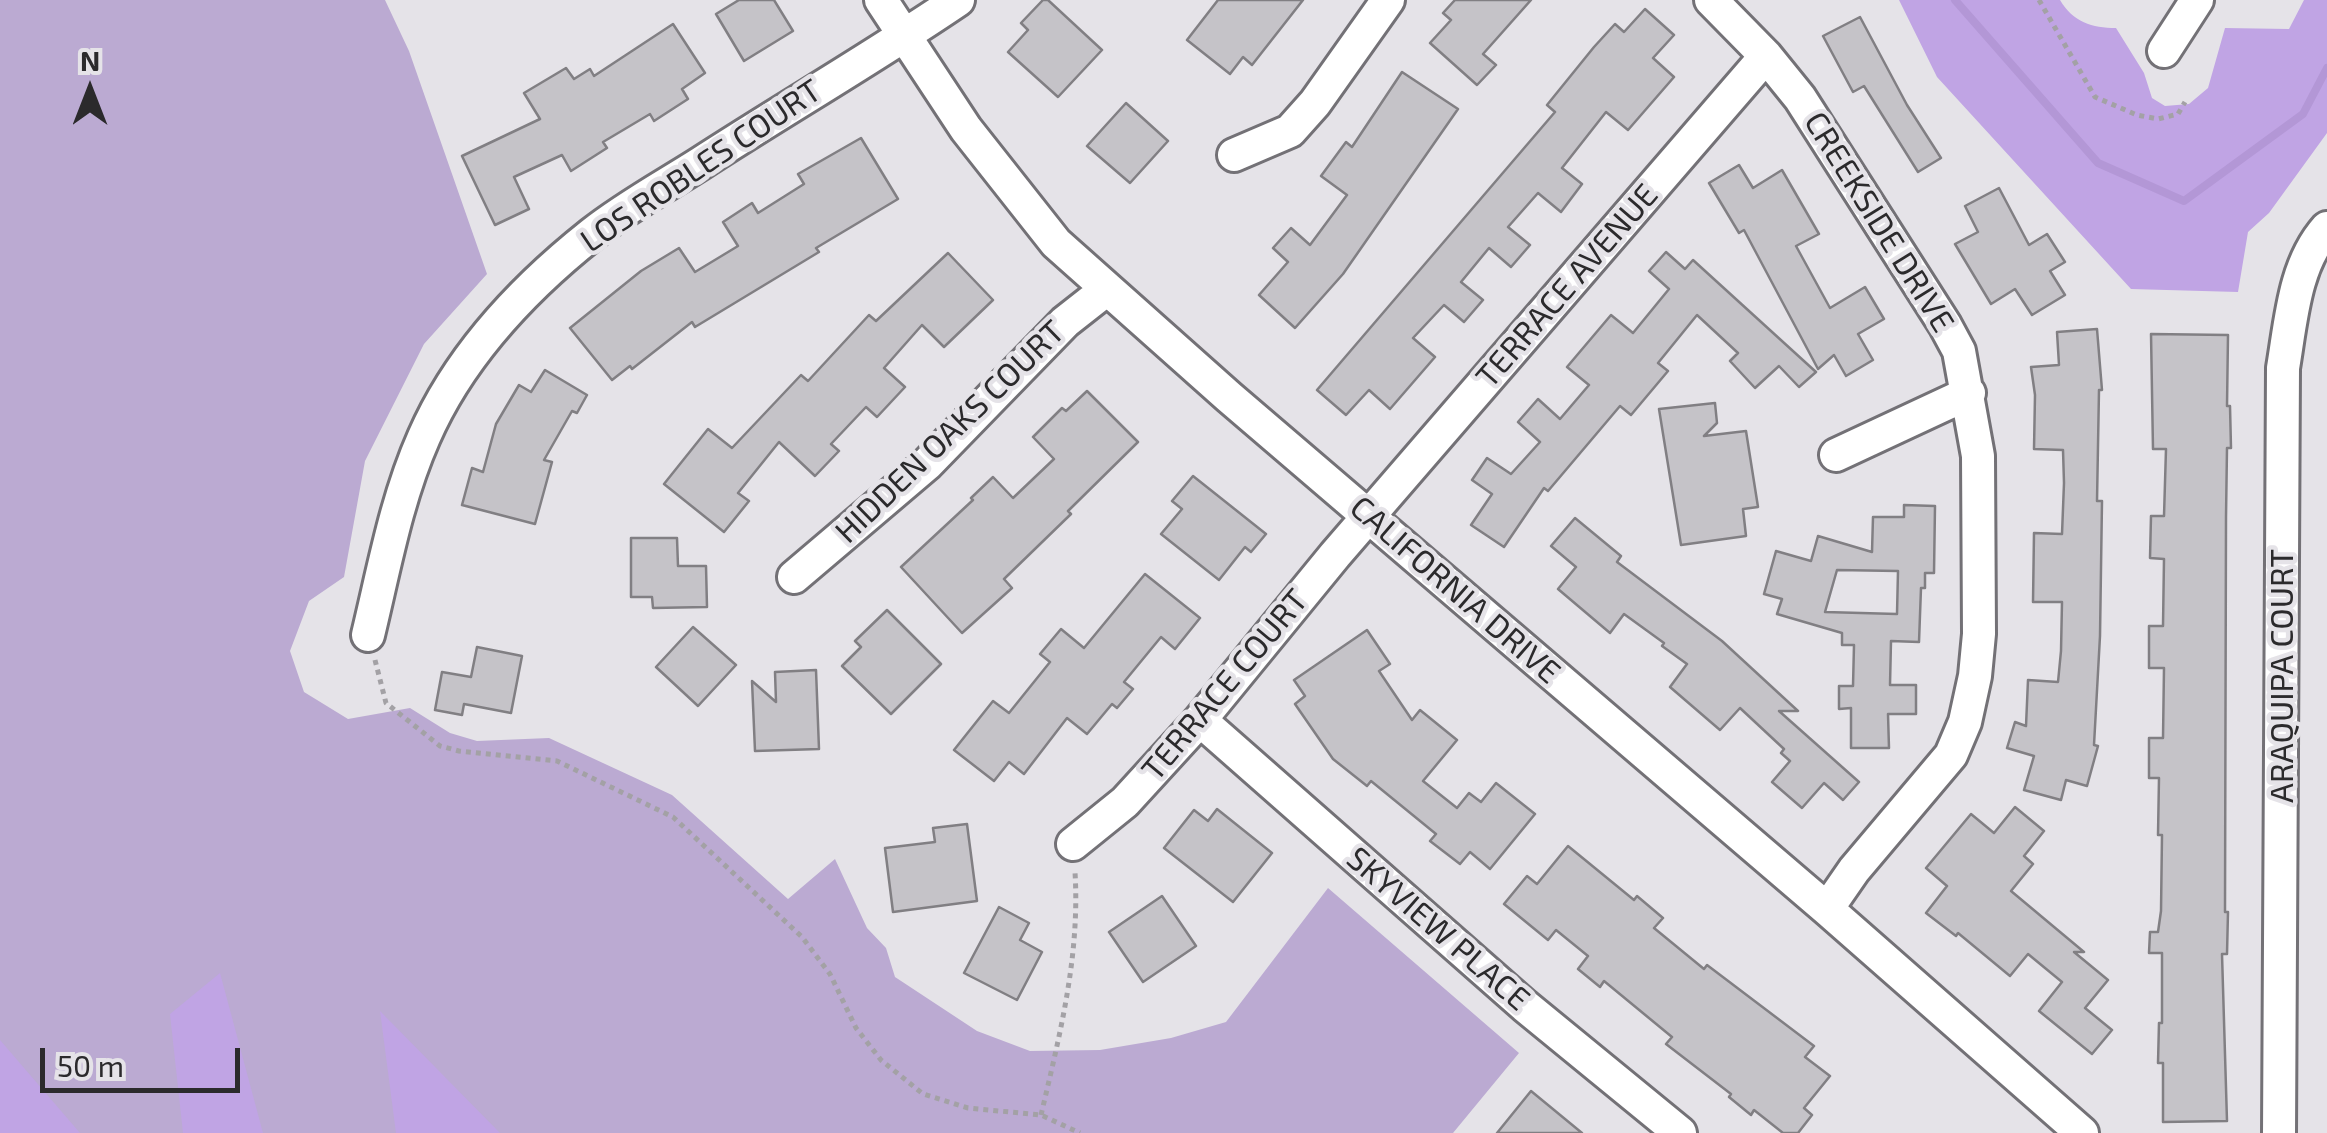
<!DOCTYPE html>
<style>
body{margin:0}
#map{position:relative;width:2327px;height:1133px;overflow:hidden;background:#e5e3e8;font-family:"Exo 2",sans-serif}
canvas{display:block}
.north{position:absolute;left:40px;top:40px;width:100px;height:100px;-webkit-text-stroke:8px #e5e3e8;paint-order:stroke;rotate:0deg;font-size:28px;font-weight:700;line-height:40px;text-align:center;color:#2b2a2c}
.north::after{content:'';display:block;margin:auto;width:35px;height:45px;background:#2b2a2c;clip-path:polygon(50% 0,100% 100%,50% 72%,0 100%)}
.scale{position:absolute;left:40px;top:1048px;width:200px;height:45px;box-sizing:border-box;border:5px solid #2b2a2c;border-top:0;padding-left:12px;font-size:30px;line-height:35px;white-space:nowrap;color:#2b2a2c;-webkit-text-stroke:8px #e5e3e8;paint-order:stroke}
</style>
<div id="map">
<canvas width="2327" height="1133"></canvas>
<div class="north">N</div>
<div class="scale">50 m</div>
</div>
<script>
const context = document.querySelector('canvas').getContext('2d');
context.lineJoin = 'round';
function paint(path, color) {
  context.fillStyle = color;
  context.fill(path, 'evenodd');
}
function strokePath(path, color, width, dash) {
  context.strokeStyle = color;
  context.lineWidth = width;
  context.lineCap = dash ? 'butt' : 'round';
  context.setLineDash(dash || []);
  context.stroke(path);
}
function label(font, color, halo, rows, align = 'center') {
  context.font = font + ' "Exo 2",sans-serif';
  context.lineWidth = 9;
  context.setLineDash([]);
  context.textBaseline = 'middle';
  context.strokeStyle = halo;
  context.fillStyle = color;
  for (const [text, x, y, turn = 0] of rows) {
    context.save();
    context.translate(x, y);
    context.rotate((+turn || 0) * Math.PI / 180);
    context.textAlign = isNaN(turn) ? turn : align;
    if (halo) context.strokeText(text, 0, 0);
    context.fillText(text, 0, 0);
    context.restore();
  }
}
paint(new Path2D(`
 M0 0H385L409 51 487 274 424 344 365 461 344 577 309 601 290 651 304 692 348 719 410 708 450 733 477 741 549 738 672 795 788 899 835 859 867 928 886 948 895 977 977 1031 1030 1051 1100 1050 1171 1038 1226 1022 1328 888 1519 1053 1453 1133H0Z`), '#bbaad2');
paint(new Path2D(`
 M1899 0H2060C2073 22 2092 28 2116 28L2144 73 2152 98 2165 106 2189 104 2208 88 2225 28 2289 29 2304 0H2327V133L2269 213 2248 232 2238 292 2131 289 1937 77Z
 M220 973 263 1133H183L170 1014Z
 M380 1011 500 1133H396Z
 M0 1040 80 1133H0Z`), '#c0a4e4');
strokePath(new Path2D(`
 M1955 0 2098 163 2184 201 2303 114 2327 68`), '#b397d6', 8);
const building = new Path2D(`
 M739 0H774L793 31 744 61 716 14Z
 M1043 0H1048L1102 50 1058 97 1008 52 1028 30 1021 23Z
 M1218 0H1303L1252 65 1243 57 1230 74 1187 40Z
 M1455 0H1531L1483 54 1496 65 1477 85 1430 43 1451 20 1443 13Z
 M1645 9 1674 35 1653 58 1674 77 1628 130 1606 112 1562 168 1582 184 1561 212 1538 193 1508 227 1530 245 1511 267 1489 248 1461 282 1483 300 1464 322 1444 305 1413 338 1435 357 1390 409 1369 390 1346 415 1317 390 1555 112 1547 105 1594 47 1615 24 1624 32Z
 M1860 17 1907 105 1941 158 1918 172 1864 86 1853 92 1823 36Z
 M673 24 705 73 682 89 688 99 654 121 650 114 603 142 607 148 571 171 562 155 514 177 529 209 495 225 462 156 540 119 524 93 566 68 574 79 590 69 594 76Z
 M1402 72 1458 109 1343 274 1295 328 1259 295 1288 262 1273 248 1291 228 1310 245 1347 195 1321 176 1346 142 1352 147Z
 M1126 103 1168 141 1130 183 1087 146Z
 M861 138 898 199 816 248 819 252 695 327 692 322 632 369 630 366 612 380 570 328 641 271 679 248 695 272 738 246 723 222 752 203 758 213 804 184 798 174Z
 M1739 165 1753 188 1782 170 1819 234 1796 246 1830 308 1865 287 1884 319 1858 334 1873 360 1846 376 1834 355 1818 369 1744 230 1739 233 1709 183Z
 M1999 188 2029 245 2047 234 2065 262 2050 271 2065 295 2032 315 2015 289 1991 304 1955 244 1978 232 1965 206Z
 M1666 252 1685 269 1693 260 1816 372 1799 387 1779 366 1755 388 1730 361 1738 353 1697 315 1658 363 1668 371 1631 415 1620 406 1548 491 1544 488 1504 547 1471 525 1492 494 1472 480 1487 458 1511 474 1540 442 1518 422 1538 399 1560 419 1589 385 1567 367 1611 315 1633 333 1669 289 1649 271Z
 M948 253 993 300 944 347 922 325 884 368 905 387 877 417 866 407 831 444 839 451 815 476 779 442 738 493 749 501 724 532 664 484 708 429 732 448 801 375 808 381 869 315 876 321Z
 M2097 329 2102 390H2099L2097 501H2102L2100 636 2094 745 2098 746 2087 786 2066 780 2061 800 2024 790 2034 756 2007 748 2015 722 2026 726 2028 680 2058 682 2061 651 2062 602H2033L2034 533 2062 534 2064 483 2063 450 2034 449 2035 395 2031 367 2059 365 2057 332Z
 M2151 334 2228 335 2227 406H2230L2231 448H2227L2226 517 2225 912H2228L2227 954H2222L2227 1121 2163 1122V1063H2158L2159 1023H2162V953H2149L2150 932H2158L2161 911 2162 835H2158L2159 778H2149V738H2163L2164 668H2149V626H2163L2164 559 2150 558 2151 516H2164L2166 449H2153Z
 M545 370 587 395 577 413 572 411 544 460 552 462 535 524 462 505 472 468 483 472 496 424 519 385 531 392Z
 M1087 391 1138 442 1068 511 1071 514 1004 579 1012 588 962 633 901 567 973 500 971 498 993 477 1013 498 1054 459 1033 437 1062 408 1066 411Z
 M1715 403 1717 423 1704 436 1746 431 1758 507 1743 509 1746 536 1681 545 1659 409Z
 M1193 476 1266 534 1251 552 1245 547 1219 580 1161 534 1182 509 1172 501Z
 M1904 505 1935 506 1934 573H1925V588H1921L1919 642 1891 641 1890 685H1916V714H1888L1889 748H1851V708L1839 709V686H1853L1854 645H1842V633L1777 614 1782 599 1764 594 1776 551 1811 561 1818 536 1872 552 1873 517H1904ZM1837 570 1898 571 1897 614 1825 612Z
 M1575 518 1621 556 1617 562 1722 641 1798 711H1779L1859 782 1843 800 1824 783 1802 808 1772 782 1790 761 1781 753 1784 749 1740 708 1720 730 1670 687 1687 664 1662 646 1664 643 1624 614 1610 633 1558 589 1576 567 1551 546Z
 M631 538H677L678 566H706L707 607 653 608 652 597H631Z
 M1145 574 1200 618 1175 649 1161 637 1124 682 1133 689 1117 708 1112 704 1087 734 1067 718 1024 774 1009 762 994 781 954 750 993 701 1009 713 1050 662 1040 654 1061 629 1084 648Z
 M887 610 941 664 891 714 842 666 861 647 855 641Z
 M693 627 736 665 698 706 656 667Z
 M1367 630 1390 664 1379 671 1412 720 1420 710 1457 740 1423 781 1457 808 1469 793 1481 802 1496 783 1535 814 1490 869 1470 852 1460 864 1430 841 1436 834 1371 781 1367 786 1333 759 1295 704 1305 696 1294 680Z
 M477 647 522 656 511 713 464 704 462 715 435 710 442 672 471 677Z
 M816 670 819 749 755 751 752 681 776 702 775 672Z
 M2015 807 2044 831 2024 856 2033 864 2011 891 2084 952H2074L2108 980 2085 1008 2112 1030 2092 1054 2039 1011 2062 982 2028 954 2010 976 1958 933 1956 936 1926 913 1947 886 1926 868 1971 814 1994 833Z
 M1217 809 1272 853 1233 902 1164 848 1194 810 1208 821Z
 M967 824 977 901 893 912 885 848 935 842 933 828Z
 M1568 846 1634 900 1637 896 1663 918 1654 928 1704 969 1707 965 1814 1046 1805 1057 1830 1076 1804 1108 1812 1115 1798 1133H1783L1754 1110 1751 1115 1729 1097 1731 1094 1666 1044 1672 1037 1604 981 1600 987 1578 969 1588 956 1556 930 1548 940 1504 904 1527 876 1537 884Z
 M1162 896 1196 946 1143 982 1109 932Z
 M999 907 1029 923 1020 940 1042 952 1017 1000 964 973Z
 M1531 1091 1582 1133H1497Z`);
paint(building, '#c5c3c8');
strokePath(building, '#817f83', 2.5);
const minor = new Path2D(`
 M881 0 966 129 1056 243 1229 397 1827 909 2082 1133
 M1711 0 1766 56 1800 98 1945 325 1959 351 1978 456 1979 634 1975 676 1965 722 1951 755 1854 870 1827 909
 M2164 51 2197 0
 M1234 155 1290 131 1315 103 1388 0
 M1836 455 1969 393
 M794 577 927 464 1065 322 1107 289
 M368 635C384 569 396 500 424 437 459 357 524 288 592 234 626 207 665 186 701 163 786 108 874 57 958 0
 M1200 720 1525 1006 1680 1133
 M1073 844 1125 802 1200 720 1335 555 1766 56
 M2279 1133 2283 368C2291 321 2294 265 2327 228`);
strokePath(minor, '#737176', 38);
strokePath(new Path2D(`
 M2039 0 2095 97 2137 115 2158 119 2178 114 2185 102
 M375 660 386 703 440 746 459 751 557 761 673 817 802 937 830 974 856 1028 881 1060 923 1094 968 1108 1041 1115 1080 1133
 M1041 1115C1060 1034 1080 956 1075 872`), '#a3a1a5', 5, [5, 5]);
strokePath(minor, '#fff', 32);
label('32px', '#2b2a2c', '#e5e3e8', [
 ["LOS ROBLES COURT",701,166,-34],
 ["CREEKSIDE DRIVE",1879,222,58],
 ["TERRACE AVENUE",1567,286,-49],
 ["HIDDEN OAKS COURT",950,432,-44],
 ["CALIFORNIA DRIVE",1455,590,41],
 ["ARAQUIPA COURT",2282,676,-90],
 ["TERRACE COURT",1225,685,-50],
 ["SKYVIEW PLACE",1438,929,41]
]);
</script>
